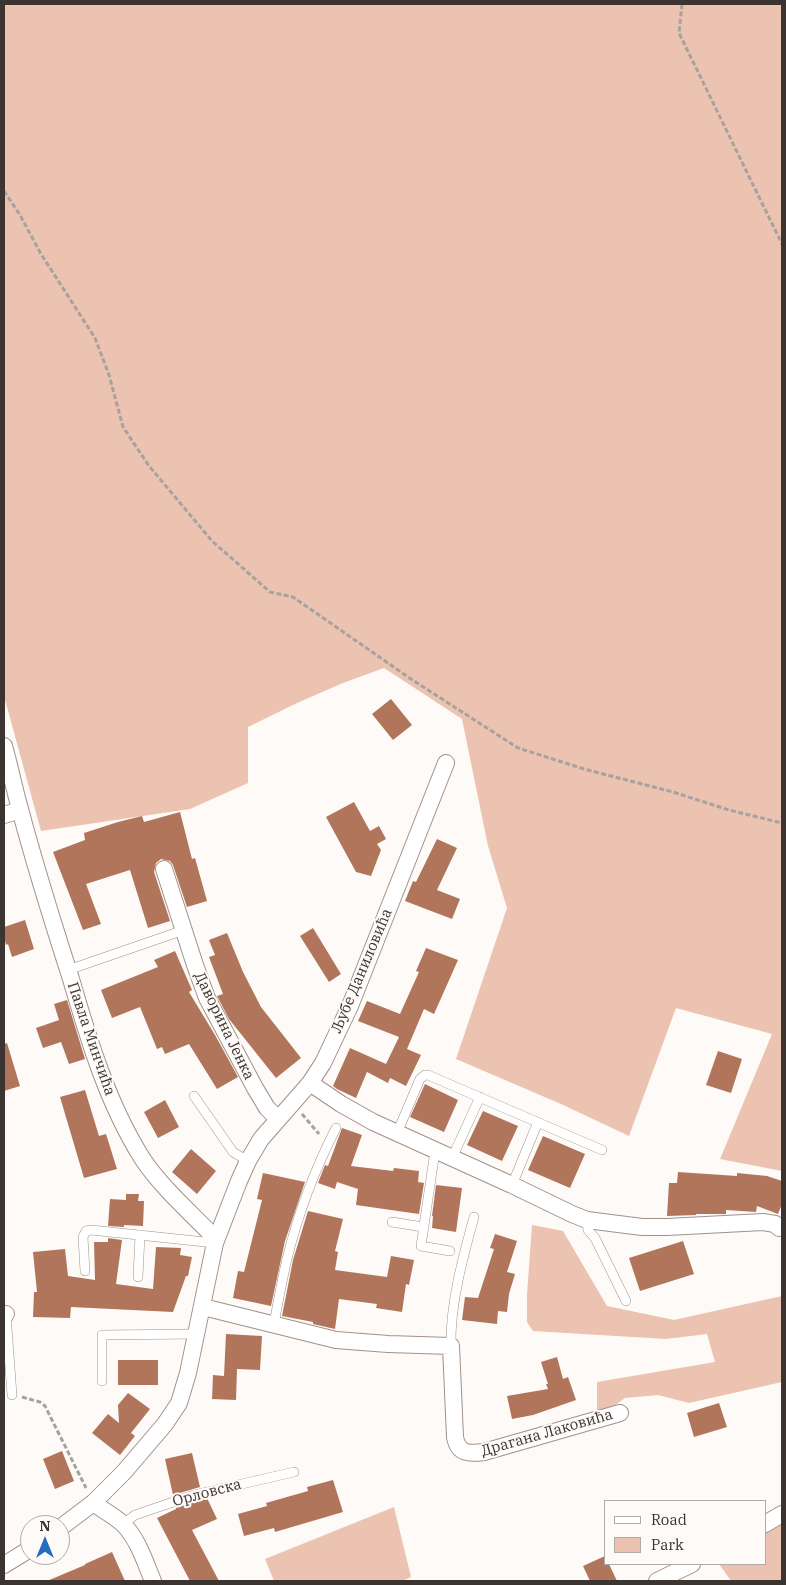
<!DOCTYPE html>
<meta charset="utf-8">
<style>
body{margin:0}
#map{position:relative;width:786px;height:1585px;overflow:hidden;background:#fdfaf8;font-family:"IBM Plex Serif",serif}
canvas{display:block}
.frame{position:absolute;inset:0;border:5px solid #3b3431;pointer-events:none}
.legend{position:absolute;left:604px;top:1500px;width:162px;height:65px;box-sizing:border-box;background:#fdfaf8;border:1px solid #afaba8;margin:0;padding:6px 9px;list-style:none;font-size:15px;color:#3b3431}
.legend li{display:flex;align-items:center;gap:10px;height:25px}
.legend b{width:25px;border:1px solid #afaba8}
.north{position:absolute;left:20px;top:1515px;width:50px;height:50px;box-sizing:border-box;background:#fdfaf8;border:1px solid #afaba8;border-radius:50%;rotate:0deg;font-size:14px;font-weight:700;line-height:20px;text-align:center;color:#3b3431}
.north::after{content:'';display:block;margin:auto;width:18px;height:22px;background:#256ebe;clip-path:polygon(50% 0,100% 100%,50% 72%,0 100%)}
</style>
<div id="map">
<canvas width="786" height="1585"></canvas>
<div class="frame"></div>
<ul class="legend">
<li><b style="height:6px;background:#fff"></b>Road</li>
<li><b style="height:14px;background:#ecc2b0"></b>Park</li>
</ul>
<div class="north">N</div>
</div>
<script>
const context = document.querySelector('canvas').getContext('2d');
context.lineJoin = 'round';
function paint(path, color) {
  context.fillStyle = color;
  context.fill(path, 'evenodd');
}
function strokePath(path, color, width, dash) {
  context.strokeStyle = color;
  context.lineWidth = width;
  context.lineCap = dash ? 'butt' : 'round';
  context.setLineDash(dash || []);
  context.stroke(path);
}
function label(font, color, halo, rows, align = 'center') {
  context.font = font + ' "IBM Plex Serif",serif';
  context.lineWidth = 4;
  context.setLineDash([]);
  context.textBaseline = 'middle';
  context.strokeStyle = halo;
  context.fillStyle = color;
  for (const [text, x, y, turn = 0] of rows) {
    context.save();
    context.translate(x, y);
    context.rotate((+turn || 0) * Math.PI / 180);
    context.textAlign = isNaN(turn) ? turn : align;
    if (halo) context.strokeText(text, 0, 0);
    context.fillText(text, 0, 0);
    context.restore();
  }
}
paint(new Path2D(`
 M4 4H782V1171L720 1159 772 1034 676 1008 629 1136 561 1104 456 1059 507 908 488 846 462 719 384 668 343 683 297 703 248 727V783L190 809 41 831 4 696V282L5 281 4 280Z
 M532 1225 563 1231 607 1306 674 1320 782 1296V1382L689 1403 658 1395 625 1398 597 1418V1382L715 1362 707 1334 666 1339 533 1331 527 1322V1295Z
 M394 1507 411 1577 402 1581H274L265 1559Z
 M782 1514V1581H731L719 1564H765V1524Z`), '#ecc2b0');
paint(new Path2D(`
 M391 699 412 725 393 740 372 714Z
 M354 802 370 831 379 826 386 839 377 844 381 850 371 876 356 872 326 817Z
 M180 812 192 859 195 858 207 901 187 907 173 865 170 861 161 859 156 863 154 872 170 921 148 928 130 870 86 884 101 924 83 930 53 852 85 840 84 833 118 822 142 816 144 822Z
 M437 839 457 848 437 890 460 899 452 919 405 901 413 881 416 882Z
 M25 920 34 949 12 957 8 944 6 945 4 937V927Z
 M313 928 341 974 329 982 300 936Z
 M227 933 243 972 261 1007 301 1058 276 1078 229 1019 217 996 223 994 209 957 215 955 209 940Z
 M426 948 458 960 434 1014 424 1009 407 1049 421 1055 406 1086 390 1078 388 1083 367 1072 356 1098 337 1089 333 1086 350 1048 386 1064 399 1037 358 1021 367 1001 400 1014 419 972 416 971Z
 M175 951 192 990 189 992 215 1035 238 1077 217 1089 189 1044 165 1054 162 1047 157 1049 140 1007 112 1018 101 990 158 967 154 960Z
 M67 1000 85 1059 69 1064 61 1042 43 1048 36 1028 59 1020 54 1004Z
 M7 1043 20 1086 4 1091V1044Z
 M718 1051 742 1059 731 1093 706 1085Z
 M425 1084 458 1100 444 1132 410 1117Z
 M85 1090 99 1136 106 1134 117 1169 84 1178 60 1097Z
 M165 1100 179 1127 158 1138 144 1112Z
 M483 1111 518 1126 502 1161 467 1145Z
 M342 1128 362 1135 351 1166 393 1171 394 1168 419 1171 418 1182 424 1183 419 1214 356 1205 358 1189 337 1182 335 1189 318 1183 325 1165 328 1166Z
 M543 1136 585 1154 570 1188 528 1170Z
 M191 1149 216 1171 197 1194 172 1172Z
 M678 1172 737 1176V1173L767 1176 782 1181V1204L778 1214 757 1206 756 1212 726 1210V1214H696V1215L667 1216 669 1183H677Z
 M263 1173 305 1182 285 1241 271 1306 233 1298 238 1271 244 1272 262 1200 257 1199Z
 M436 1185 462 1188 456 1232 432 1228 433 1216H432Z
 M126 1194H139L138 1201H144L143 1226 124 1225V1227L108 1226 110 1199 126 1200Z
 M308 1211 343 1219 335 1251 338 1252 335 1270 387 1277 391 1256 414 1260 409 1285 406 1284 402 1312 376 1308 377 1304 339 1299 335 1329 313 1324V1322L282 1316 293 1260Z
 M495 1234 517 1241 507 1272 515 1274 509 1294 507 1312 498 1311 497 1324 462 1320 465 1297 478 1298 494 1249 490 1248Z
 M108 1238 122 1240 116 1284 153 1289 156 1247 181 1248 180 1255 192 1257 188 1276H186L173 1312 71 1307 70 1318 33 1317 34 1292H37L33 1252 65 1249 68 1276 95 1280 94 1242H108Z
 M683 1241 694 1274 640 1291 629 1258Z
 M226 1334 262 1336 260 1370 237 1369 236 1400 212 1399 213 1375 224 1376Z
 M557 1357 563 1379 568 1377 576 1400 533 1415 512 1419 507 1396 548 1389 546 1384H548L541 1362Z
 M118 1360H158V1385H118Z
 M128 1393 150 1409 131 1433 135 1436 120 1455 92 1433 108 1414 119 1423 118 1405Z
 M719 1403 727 1427 694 1437 687 1413Z
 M62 1451 74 1481 55 1489 43 1459Z
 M192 1453 200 1487 173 1495 165 1459Z
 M333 1480 343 1512 275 1532 274 1528 244 1536 238 1514 267 1506 266 1503 308 1491 307 1487Z
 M207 1498 217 1519 192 1530 219 1581H190L157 1518 176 1509V1508Z
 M112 1552 125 1581H47L85 1565V1564Z
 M605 1556V1564H609L617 1581H590L583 1566Z`), '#b1755b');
const lane = new Path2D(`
 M68 970 184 930
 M194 1096 233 1152 248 1161
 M397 1133 420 1079 425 1075H428L602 1150
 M435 1151 421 1246 450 1251
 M452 1158 480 1097
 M512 1185 538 1122
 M587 1220 588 1230 595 1238 626 1301
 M392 1222 423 1227
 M85 1271 83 1237 86 1231 91 1230 215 1243
 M138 1277 140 1235
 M6 1314 12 1395
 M274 1324C278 1302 282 1280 287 1259 298 1214 315 1169 336 1128
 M451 1346C450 1304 463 1257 474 1217
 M102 1381V1335L196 1334
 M123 1524 135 1515 194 1495 294 1472`);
const street = new Path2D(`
 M4 746C10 767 14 788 20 809 35 866 53 923 71 979 89 1041 108 1104 142 1158 160 1186 193 1215 216 1239
 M4 815 20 810
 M164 869 195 965 207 998 255 1088 267 1108 278 1119
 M310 1083 341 1104 373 1122 512 1185 572 1214 587 1220 642 1227H667L763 1222 775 1224 779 1228
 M203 1307 336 1340 388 1344 451 1346 455 1437C458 1454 469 1454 484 1452L620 1413
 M4 1314H6
 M93 1503C103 1510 114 1516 123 1524 138 1539 145 1562 153 1581
 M765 1524 782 1514
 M60 1528 93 1503 124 1472 165 1424 179 1403 188 1373 215 1243 239 1181 248 1161 261 1139 310 1083 323 1063 350 1006 446 763
 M4 1565 30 1549
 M657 1581 692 1564`);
strokePath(lane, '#a1918a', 10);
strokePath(street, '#a1918a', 18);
strokePath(new Path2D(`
 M682 4 679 33 782 244
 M4 191 20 215 41 254 95 338 109 375 123 427 149 466 212 541 270 592 293 597 411 679 518 748 584 769 673 792 729 810 782 823
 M302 1114 319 1134
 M22 1397 40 1402 45 1406 86 1488`), '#a7a29f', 3, [5, 2.5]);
strokePath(lane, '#fff', 9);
strokePath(street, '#fff', 16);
label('15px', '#3b3431', '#fdfaf8', [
 ["Љубе Даниловића",362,971,-67],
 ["Даворина Јенка",224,1026,64],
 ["Павла Минчића",91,1039,71],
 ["Драгана Лаковића",547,1433,-16],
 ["Орловска",207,1493,-15]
]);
</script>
